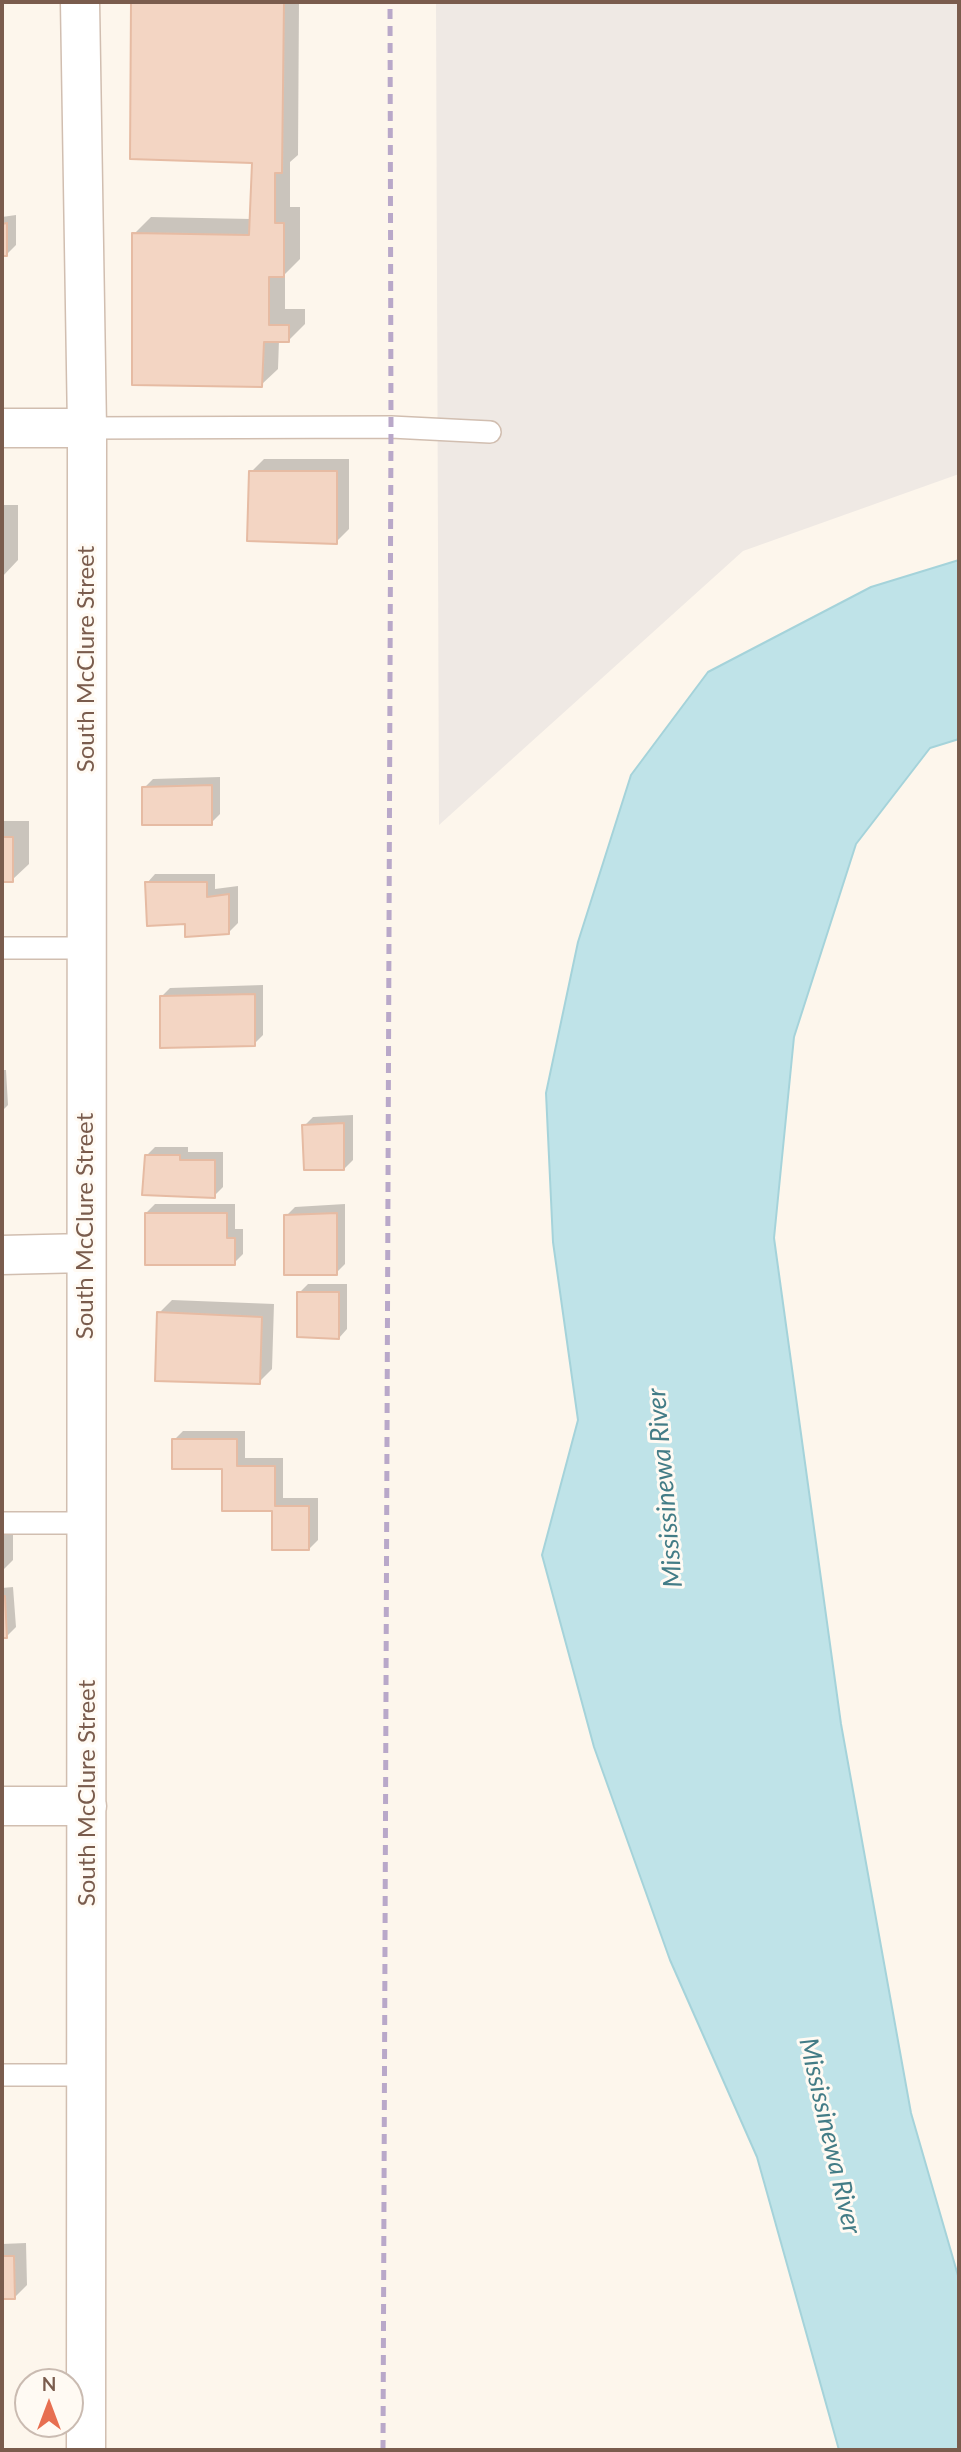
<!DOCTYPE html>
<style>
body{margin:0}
#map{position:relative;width:961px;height:2452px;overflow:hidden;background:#fdf6ec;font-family:Lato,sans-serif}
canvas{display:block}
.frame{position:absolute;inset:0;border:4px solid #7a5c4d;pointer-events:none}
.north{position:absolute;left:14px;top:2368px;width:70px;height:70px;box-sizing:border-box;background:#fffaf3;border:2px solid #cabbb1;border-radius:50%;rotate:0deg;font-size:19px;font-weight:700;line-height:28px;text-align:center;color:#7a5c4d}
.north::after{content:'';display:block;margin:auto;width:24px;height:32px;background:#e76f51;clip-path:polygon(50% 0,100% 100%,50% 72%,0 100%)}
</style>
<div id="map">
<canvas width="961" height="2452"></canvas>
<div class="frame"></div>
<div class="north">N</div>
</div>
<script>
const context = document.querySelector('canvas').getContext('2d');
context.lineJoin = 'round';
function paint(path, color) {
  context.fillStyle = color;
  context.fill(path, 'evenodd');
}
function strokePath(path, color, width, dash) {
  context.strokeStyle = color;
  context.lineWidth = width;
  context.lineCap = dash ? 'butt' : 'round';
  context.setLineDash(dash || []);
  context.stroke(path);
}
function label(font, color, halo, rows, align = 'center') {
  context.font = font + ' Lato,sans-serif';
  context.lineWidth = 6;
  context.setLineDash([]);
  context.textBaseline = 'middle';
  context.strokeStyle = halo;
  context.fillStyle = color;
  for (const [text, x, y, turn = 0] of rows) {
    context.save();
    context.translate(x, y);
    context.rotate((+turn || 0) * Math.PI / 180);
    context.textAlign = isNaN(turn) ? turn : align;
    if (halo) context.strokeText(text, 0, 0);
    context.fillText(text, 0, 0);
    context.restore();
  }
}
paint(new Path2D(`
 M436 2H959V474L743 551 439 825Z`), '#efe9e4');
const water = new Path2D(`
 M959 560V739L930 748 856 844 794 1037 774 1238 841 1724 911 2113 959 2279V2450H839L757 2157 670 1960 594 1747 542 1555 578 1420 553 1242 546 1093 578 942 631 775 708 672 871 587Z`);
paint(water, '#bfe3e8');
strokePath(water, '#a5d3da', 2);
paint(new Path2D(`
 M133 2H299L298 155 290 162V207H300V259L285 274V309H305V324L289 340H279L278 369 261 385 134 234 151 217 252 219 254 162 132 157Z
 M16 215V245L7 254H2V217Z
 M264 459H349V529L336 542 251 472Z
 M2 505H18V560L2 577Z
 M220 777V814L211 823 144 788 153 779Z
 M2 821H29V864L12 880H2Z
 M155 874H215V889L238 886V923L229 932 186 922 147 883Z
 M263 985V1035L254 1044 161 997 170 988Z
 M2 1070H6L8 1105 2 1111Z
 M353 1115V1160L344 1169 304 1126 313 1117Z
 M155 1147H188V1152H223V1187L214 1196 146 1156Z
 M155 1204H235V1229H243V1254L234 1263 146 1213Z
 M345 1204V1264L336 1273 286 1216 295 1207Z
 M308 1284H347V1329L339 1338 299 1293Z
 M172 1300 274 1304 272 1369 259 1382 159 1313Z
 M183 1431H245V1458H283V1498H318V1540L309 1549 274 1509 224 1467 174 1440Z
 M2 1530H13V1560L4 1569H2Z
 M13 1587 16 1627 7 1636H2V1588Z
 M26 2243 27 2285 14 2298H2V2244Z`), '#0003');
const building = new Path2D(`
 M131 2H284L282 173H275V223H284V277H269V325H289V342H264L262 387 132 385V233L249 235 252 163 130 159Z
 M7 223V256H2V224Z
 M249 471H337V544L247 541Z
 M212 785V825H142V787Z
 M2 837H13V882H2Z
 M145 882H207V897L229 894V934L185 937V924L147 926Z
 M255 994V1046L160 1048V996Z
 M344 1123V1170H304L302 1125Z
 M145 1155H180V1160H215V1198L142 1195Z
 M145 1213H227V1238H235V1265H145Z
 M337 1213V1275H284V1215Z
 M297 1292H339V1339L297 1337Z
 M157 1312 262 1317 260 1384 155 1381Z
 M172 1439H237V1466H275V1506H309V1550H272V1511H222V1469H172Z
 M2 1596H5L7 1638H2Z
 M2 2256H14L15 2299H2Z`);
paint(building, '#f3d5c3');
strokePath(building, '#e6bba3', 2);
const service = new Path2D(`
 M87 428 391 427 490 432
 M2 948H86
 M2 1523H86
 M2 2075H87`);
const minor = new Path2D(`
 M80 2 87 428 86 2450
 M2 428H87
 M2 1255 85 1253
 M2 1806H87`);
strokePath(service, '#d1beb0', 24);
strokePath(minor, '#d1beb0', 41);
strokePath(service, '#fff', 21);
strokePath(minor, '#fff', 38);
strokePath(new Path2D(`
 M383 2450 391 427 390 2`), '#b9a8c9', 5, [10, 7]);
label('24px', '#7a5c4d', '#fffaf3', [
 ["South McClure Street",86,659,-90],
 ["South McClure Street",85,1226,-90],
 ["South McClure Street",87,1793,-90]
]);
label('italic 26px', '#437c86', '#fffaf3', [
 ["Mississinewa River",665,1488,-95],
 ["Mississinewa River",830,2136,77]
]);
</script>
